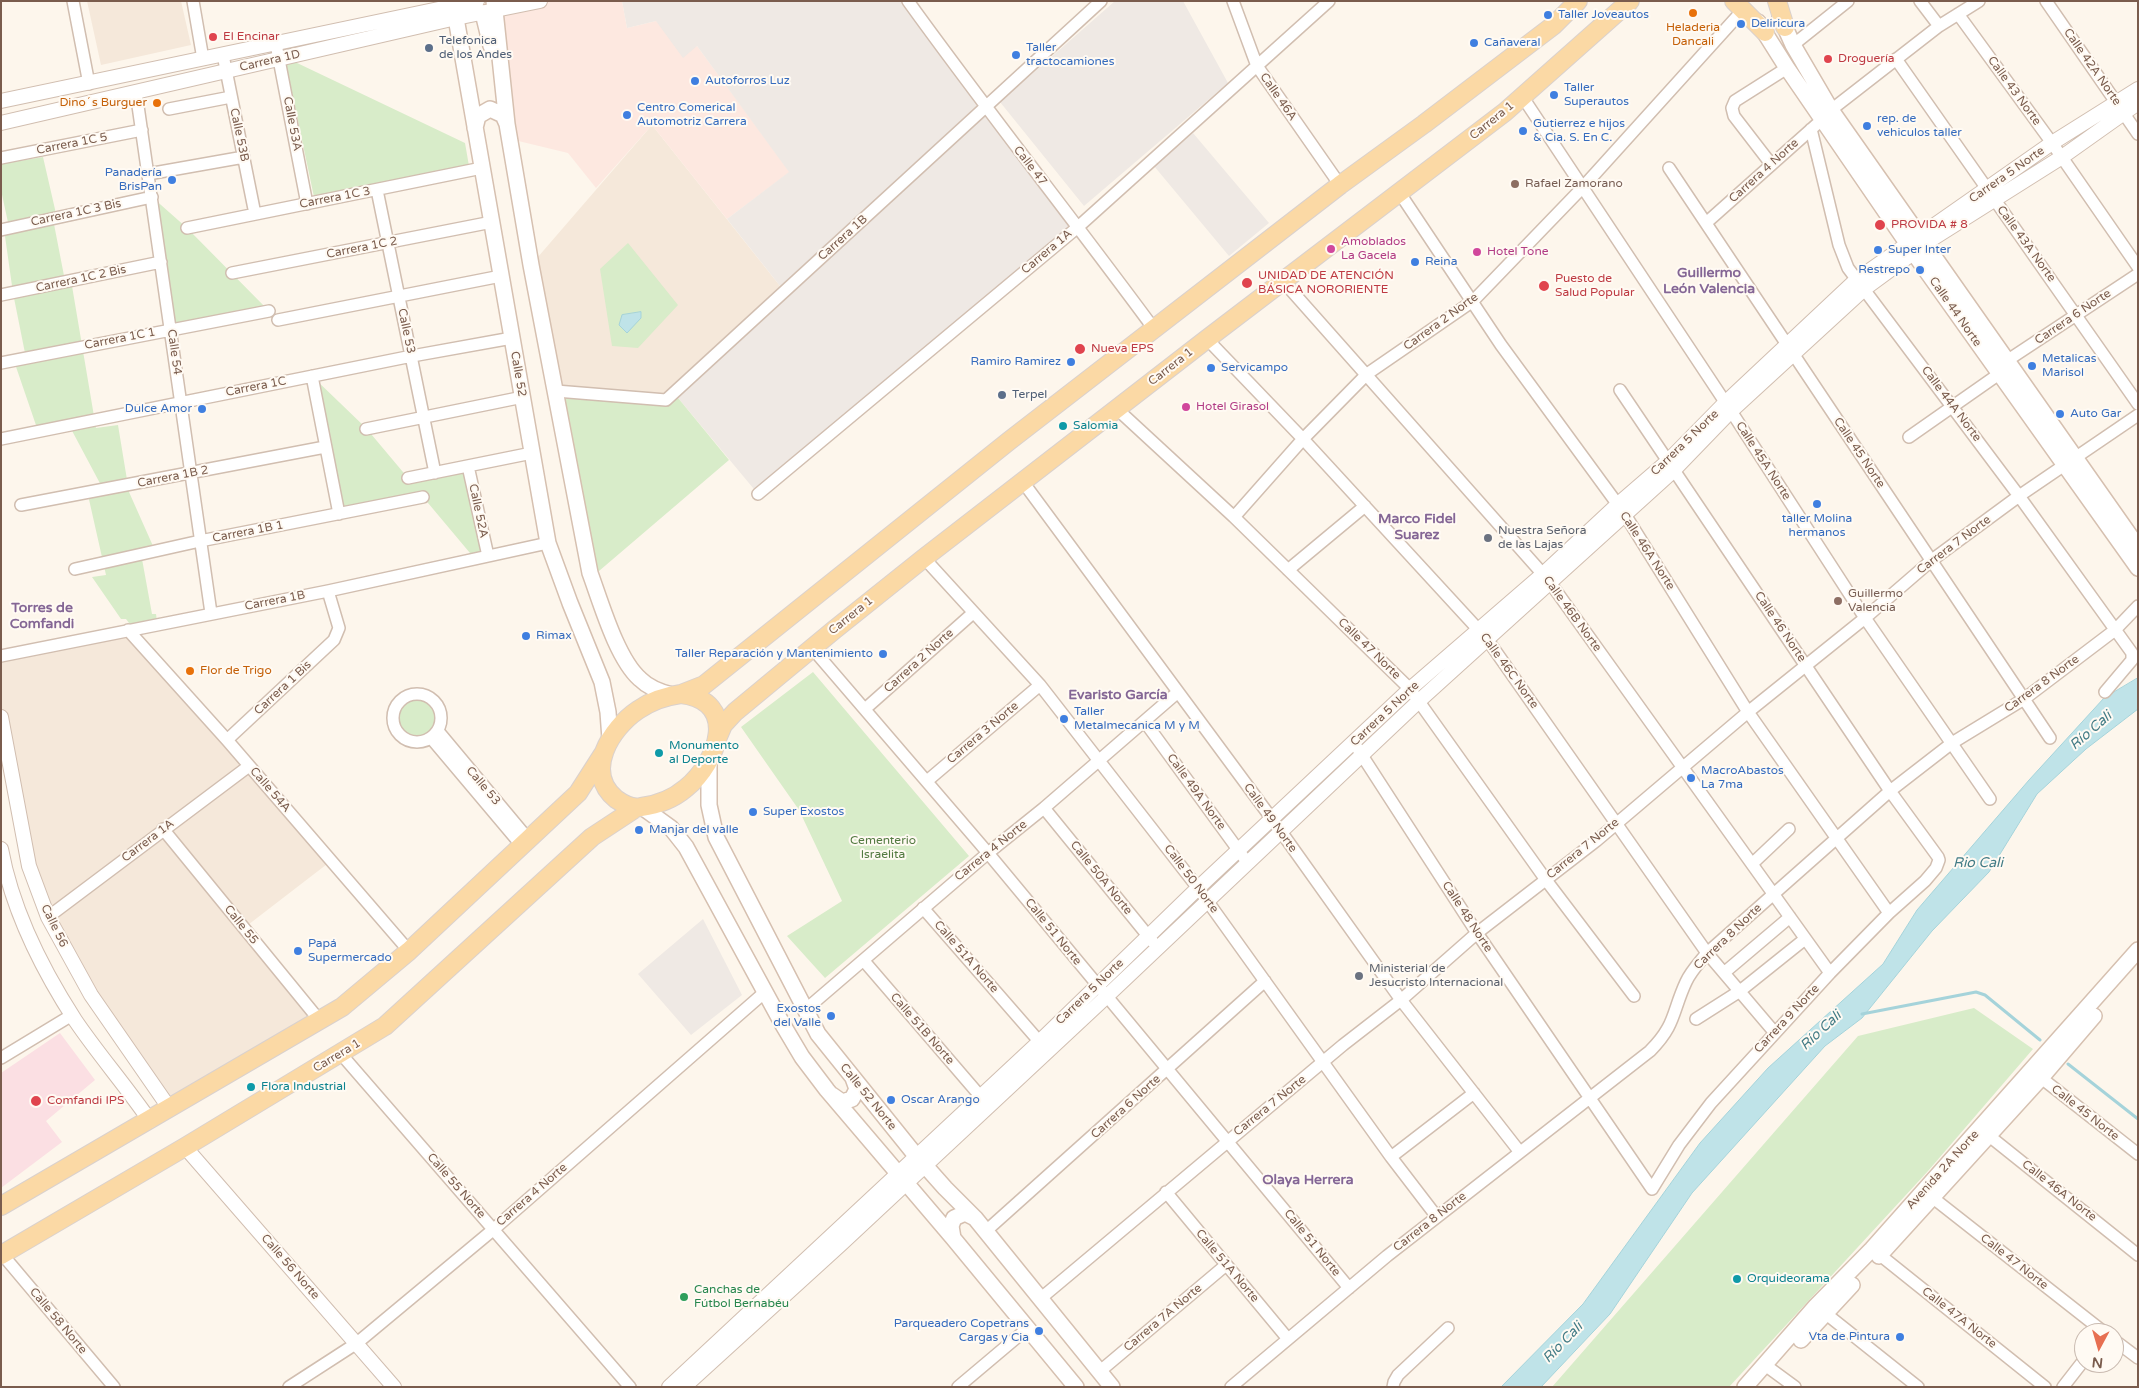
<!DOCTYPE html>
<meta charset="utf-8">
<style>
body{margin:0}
#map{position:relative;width:2139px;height:1388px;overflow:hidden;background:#fdf6ec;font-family:"Varela Round",sans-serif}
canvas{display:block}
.frame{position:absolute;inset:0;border:2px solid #7a5c4d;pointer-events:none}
.north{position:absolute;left:2074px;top:1323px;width:50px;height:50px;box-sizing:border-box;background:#fffaf3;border:1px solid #cabbb1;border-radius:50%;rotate:186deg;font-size:14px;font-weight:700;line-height:20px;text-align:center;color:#7a5c4d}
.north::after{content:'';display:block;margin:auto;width:18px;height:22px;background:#e76f51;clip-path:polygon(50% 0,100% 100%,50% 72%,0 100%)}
</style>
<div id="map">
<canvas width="2139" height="1388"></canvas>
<div class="frame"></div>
<div class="north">N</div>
</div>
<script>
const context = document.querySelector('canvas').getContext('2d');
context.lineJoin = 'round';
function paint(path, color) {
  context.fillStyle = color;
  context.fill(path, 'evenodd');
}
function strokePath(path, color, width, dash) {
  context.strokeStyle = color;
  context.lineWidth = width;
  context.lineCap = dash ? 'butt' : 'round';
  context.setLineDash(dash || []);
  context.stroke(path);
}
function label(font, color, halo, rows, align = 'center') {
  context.font = font + ' "Varela Round",sans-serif';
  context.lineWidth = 4;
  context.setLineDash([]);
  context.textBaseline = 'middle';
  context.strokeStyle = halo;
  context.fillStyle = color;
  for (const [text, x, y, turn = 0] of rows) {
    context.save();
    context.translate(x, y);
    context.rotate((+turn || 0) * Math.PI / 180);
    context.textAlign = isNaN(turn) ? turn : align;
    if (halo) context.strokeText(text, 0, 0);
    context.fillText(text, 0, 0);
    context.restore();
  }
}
paint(new Path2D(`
 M87 1H181L191 45 101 65Z
 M652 125 784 291 666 400 556 391 531 265Z
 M128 630 331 861 244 928 320 1021 170 1109 48 917 1 717V656Z`), '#f5e8da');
paint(new Path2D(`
 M540 1H622L627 28 656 21 697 46 790 172 727 219 652 125 596 188 568 153 510 139 495 10Z`), '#fde8e0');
paint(new Path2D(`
 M622 1H908L1078 227 758 494 674 393 784 291 727 219 789 172 697 46 683 58 656 21 627 28Z
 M1115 1H1183L1228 83 1084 206 1000 102Z
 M1193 133 1269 223 1229 256 1154 166Z
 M703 919 742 995 691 1035 638 974Z`), '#efe9e4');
paint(new Path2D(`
 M60 1033 95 1080 46 1121 62 1142 1 1188V1073Z`), '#fbdfe3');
paint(new Path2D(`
 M295 62 465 143 469 166 314 197 286 64Z
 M43 157 57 218 53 219 66 286H72L96 428 118 425 129 492 153 546 142 559 152 614H156L157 621 132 627 126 619H121L92 577 106 575 88 495 103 489 70 427 38 431 14 361 26 358 13 293 4 229 9 227 1 190V164Z
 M152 197 187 228 269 311 171 329Z
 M628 243 678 305 638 348 612 346 600 269Z
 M312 376 366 428 408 478 468 466 488 556 475 559 423 497 339 514Z
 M556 391 666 400 674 393 729 460 599 571 590 573Z
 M813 672 969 856 825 978 787 936 842 901 799 810 741 727Z
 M393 718a24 24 0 1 1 48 0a24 24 0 1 1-48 0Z
 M1974 1008 2033 1049 1928 1171 1729 1387H1552L1858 1036Z`), '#d8ecc9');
const water = new Path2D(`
 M641 312V318L627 333 619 325 622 315Z
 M2138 678V709L2086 749 2037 794 1989 872 1932 931 1862 1018 1825 1046 1692 1193 1610 1314 1541 1387H1501L1583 1304 1700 1143 1768 1068 1883 964 1917 910 2029 780 2104 698Z`);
paint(water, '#bfe3e8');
strokePath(water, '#a5d3da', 1);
strokePath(new Path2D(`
 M1862 1014 1976 992 1985 995 2040 1040
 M2068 1064 2138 1119`), '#a5d3da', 3);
const minor = new Path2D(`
 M73 1 89 84
 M193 1 203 59
 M908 1C988 112 1073 219 1154 329
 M1233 1 1257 66 1340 185
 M1920 1 1939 26
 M2046 1 2138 134
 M1958 14 2052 143 2138 267
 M276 44 307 204
 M1793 45 1848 1
 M223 55 255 214
 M1896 59 2138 404
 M136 92 211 613
 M1522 96 1731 411 1865 618 1990 799
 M169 109 231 97
 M1831 110 1939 26 1979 1
 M1811 129 1839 245 1848 268 2019 496 2132 653V660L2105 692
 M1 158 142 130
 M1771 164 1734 116 1732 108 1735 101 1787 68
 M1669 168 2050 738
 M148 174 244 157
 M377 190 435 473
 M1399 192 1501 345 1624 513 1748 712 1889 913
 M1706 223 1816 125
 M187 228 482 168
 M1 230 152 197
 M232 273 492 222
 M1283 281 1549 581 1830 973
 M1 295 161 262
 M278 320 501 276
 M1207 339 1303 439 1487 639 1707 953 1775 1033
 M2008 360 2138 274
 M1 363 269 311
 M312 376 339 514
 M556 391 666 400 1101 1
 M1117 409 1234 517 1410 689 1546 880 1634 996
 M366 429 523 397
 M1909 437 1999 374
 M1 439 412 356 512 338
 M468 466 488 556
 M408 478 532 453
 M1023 482 1272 819 1401 1000 1519 1151
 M758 494 1078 227 1329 1
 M21 505 325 447
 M1234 517 1303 439 1367 374 1473 301 1583 187 1743 10
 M924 558 1040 685 1198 888 1391 1157 1437 1217
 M75 569 200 541 423 497
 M1288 570 1365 506
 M128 630 227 740 409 951
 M812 648 988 853 1349 1288
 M1 656 328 591 548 543
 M393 718a24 24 0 1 1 48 0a24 24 0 1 1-48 0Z
 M865 709 973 613
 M1145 722 1247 862
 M438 731 529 840
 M431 738 522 846
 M227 740 334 640 339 628 328 591
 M1354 743 1477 933 1652 1189 1679 1145 1711 1103 1830 973 1889 913 1925 881 1936 868 1939 860 1938 857 1890 791 1620 390
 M927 781 1040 685
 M1044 808 1153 942
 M163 829 320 1021
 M1752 864 1789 829
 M923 908 1045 1048
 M48 917 249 766
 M864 961 981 1097
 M1725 972 1790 917
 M804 1011 988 853 1044 808 1178 692
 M1696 1019 1740 991 1805 939
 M341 1054 630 1387
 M1 1058 72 1015
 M2035 1073 2138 1154
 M1983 1131 2138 1255
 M1391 1157 1474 1093
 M1166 1192 1288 1339
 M1928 1194 2105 1333
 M986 1231 1265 981
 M1875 1251 2045 1387
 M2 1254 114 1387
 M1040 1299 1343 1045 1401 1000 1477 933 1596 841 1748 712 1865 618 1932 560 2019 496 2138 415
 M1820 1309 1918 1387
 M2114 1340 2138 1358
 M1765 1365 1795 1387
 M1099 1372 1226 1265
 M289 1387 357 1343 494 1229 765 992
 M958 1387 1028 1328
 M1231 1387 1387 1256 1650 1051C1676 1025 1672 1012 1686 982 1691 971 1700 962 1707 953L1890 791 1952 743 2024 699 2115 630 2138 606
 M1393 1387 1394 1382 1398 1375 1448 1328
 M2063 1387 2084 1360`);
const tertiary = new Path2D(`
 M1 101 477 1
 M1 123 456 18 540 1
 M1 717 29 866 48 917 91 995 170 1109
 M1 849C12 909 42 969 75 1020 98 1054 126 1086 150 1121
 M185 1147 394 1387
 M669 1387 1039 1042 1198 888 1410 689 1543 574 1617 505 1668 461 1726 402 1856 280 2052 143 2138 89
 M684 1387 841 1244 1106 997 1420 700 1674 470 1731 411 1864 289 1932 239 2062 157 2138 103`);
const secondary = new Path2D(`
 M453 1 548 543 570 603 602 682 608 712 610 739
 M494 1 507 124 531 265 590 573C601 603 617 659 640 679 649 688 660 692 672 695
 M454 6 483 13 491 46
 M1780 16 1793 45 1831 110 2138 547
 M1758 22 1787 68 1918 259 2138 568
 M475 128 478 116 490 109 503 115 507 124
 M709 761V805L716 837 818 1034 913 1152 945 1188 975 1218 1112 1387
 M642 807 671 828 686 847 783 1025 802 1057 827 1090 953 1238 1076 1387
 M832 1095 842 1102 852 1099 857 1089 853 1078
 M953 1238 951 1226 954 1218 965 1213 975 1218
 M1879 1256 2041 1078 2094 1016
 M1801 1340 1852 1285
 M1745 1387 1816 1306 1872 1249 2138 950`);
const primary = new Path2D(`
 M1734 1 1765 32
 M1777 1 1785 27
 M681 694 704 685 1009 441 1340 185 1424 124 1554 25 1578 1
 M681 694C740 701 718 762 686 788 673 799 657 805 641 807 632 809 623 804 616 799 583 772 611 728 638 710 651 701 665 696 681 694Z
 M717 739 723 725 735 712 834 630 924 558 1207 339 1505 112 1630 1
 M1 1206 342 1007 409 951 578 793 603 754
 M1 1255 185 1147 385 1026 592 837 636 808`);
strokePath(minor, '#d1beb0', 14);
strokePath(tertiary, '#d1beb0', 16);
strokePath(secondary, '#d6c0b0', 18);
strokePath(primary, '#dad1cd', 20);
strokePath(minor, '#fff', 11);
strokePath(tertiary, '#fff', 14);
strokePath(secondary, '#fff', 15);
strokePath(primary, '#fbd9a5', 18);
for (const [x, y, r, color] of [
 [1693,13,5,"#e8710a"],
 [1548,15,5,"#3f7fe0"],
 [1741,24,5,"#3f7fe0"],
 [213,37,5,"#e0444e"],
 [1474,43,5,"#3f7fe0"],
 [429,48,5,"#5c6f8a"],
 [1016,55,5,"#3f7fe0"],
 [1828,59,5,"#e0444e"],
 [695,81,5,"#3f7fe0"],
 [1554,95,5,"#3f7fe0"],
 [157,103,5,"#e8710a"],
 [627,115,5,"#3f7fe0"],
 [1867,126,5,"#3f7fe0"],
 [1523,131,5,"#3f7fe0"],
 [172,180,5,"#3f7fe0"],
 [1515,184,5,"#8d6e63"],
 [1880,225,6,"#e0444e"],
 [1331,249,5,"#d1479c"],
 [1878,250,5,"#3f7fe0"],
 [1477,252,5,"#d1479c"],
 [1415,262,5,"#3f7fe0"],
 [1920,270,5,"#3f7fe0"],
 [1247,283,6,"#e0444e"],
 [1544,286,6,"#e0444e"],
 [1080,349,6,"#e0444e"],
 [1071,362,5,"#3f7fe0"],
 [2032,366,5,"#3f7fe0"],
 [1211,368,5,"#3f7fe0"],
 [1002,395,5,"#5c6f8a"],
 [1186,407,5,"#d1479c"],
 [202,409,5,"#3f7fe0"],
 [2060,414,5,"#3f7fe0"],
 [1063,426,5,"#0f9aa8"],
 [1817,504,5,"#3f7fe0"],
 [1488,538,5,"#6b7280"],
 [1838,601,5,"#8d6e63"],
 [526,636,5,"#3f7fe0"],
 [883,654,5,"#3f7fe0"],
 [190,671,5,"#e8710a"],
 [1064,719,5,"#3f7fe0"],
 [659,753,5,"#0f9aa8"],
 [1691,778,5,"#3f7fe0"],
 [753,812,5,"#3f7fe0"],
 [639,830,5,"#3f7fe0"],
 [298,951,5,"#3f7fe0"],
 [1359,976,5,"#6b7280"],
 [831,1016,5,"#3f7fe0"],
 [251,1087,5,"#0f9aa8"],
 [891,1100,5,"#3f7fe0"],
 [36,1101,6,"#e0444e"],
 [1737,1279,5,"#0f9aa8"],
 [684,1297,5,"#2e9e5b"],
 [1039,1331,5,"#3f7fe0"],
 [1900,1337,5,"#3f7fe0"]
]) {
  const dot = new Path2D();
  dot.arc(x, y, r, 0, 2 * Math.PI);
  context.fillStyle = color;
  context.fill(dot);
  strokePath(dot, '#fffaf3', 2);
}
label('12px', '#366cbe', '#fffaf3', [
 ["Taller Joveautos",1558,15],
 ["Deliricura",1751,24],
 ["Cañaveral",1484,43],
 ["Taller",1026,48],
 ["tractocamiones",1026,62],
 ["Autoforros Luz",705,81],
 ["Taller",1564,88],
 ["Superautos",1564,102],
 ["Centro Comerical",637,108],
 ["Automotriz Carrera",637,122],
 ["rep. de",1877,119],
 ["vehiculos taller",1877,133],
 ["Gutierrez e hijos",1533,124],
 ["& Cia. S. En C.",1533,138],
 ["Panadería",162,173,"right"],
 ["BrisPan",162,187,"right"],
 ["Super Inter",1888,250],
 ["Reina",1425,262],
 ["Restrepo",1910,270,"right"],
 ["Metalicas",2042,359],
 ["Marisol",2042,373],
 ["Ramiro Ramirez",1061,362,"right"],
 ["Servicampo",1221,368],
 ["Dulce Amor",192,409,"right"],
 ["Auto Gar",2070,414],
 ["taller Molina",1817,519,"center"],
 ["hermanos",1817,533,"center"],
 ["Rimax",536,636],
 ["Taller Reparación y Mantenimiento",873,654,"right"],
 ["Taller",1074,712],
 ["Metalmecanica M y M",1074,726],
 ["MacroAbastos",1701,771],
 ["La 7ma",1701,785],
 ["Super Exostos",763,812],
 ["Manjar del valle",649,830],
 ["Papá",308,944],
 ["Supermercado",308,958],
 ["Exostos",821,1009,"right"],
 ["del Valle",821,1023,"right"],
 ["Oscar Arango",901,1100],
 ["Parqueadero Copetrans",1029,1324,"right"],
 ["Cargas y Cia",1029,1338,"right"],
 ["Vta de Pintura",1890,1337,"right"]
], 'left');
label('12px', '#c56008', '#fffaf3', [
 ["Heladeria",1693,28],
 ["Dancali",1693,42],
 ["Dino´ s Burguer",147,103,"right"],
 ["Flor de Trigo",200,671,"left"]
]);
label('12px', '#be3a42', '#fffaf3', [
 ["El Encinar",223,37],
 ["Droguería",1838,59],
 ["PROVIDA # 8",1891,225],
 ["UNIDAD DE ATENCIÓN",1258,276],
 ["BÁSICA NORORIENTE",1258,290],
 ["Puesto de",1555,279],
 ["Salud Popular",1555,293],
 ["Nueva EPS",1091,349],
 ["Comfandi IPS",47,1101]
], 'left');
label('12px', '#4e5e75', '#fffaf3', [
 ["Telefonica",439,41],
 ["de los Andes",439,55],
 ["Terpel",1012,395]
], 'left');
label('12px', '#7a5c4d', '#fffaf3', [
 ["Carrera 1D",270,61,-13],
 ["Calle 42A Norte",2092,67,55],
 ["Calle 43 Norte",2014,91,54],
 ["Calle 46A",1278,97,55],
 ["Carrera 1",1492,121,-39],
 ["Calle 53A",292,124,79],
 ["Calle 53B",239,135,78],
 ["Carrera 1C 5",72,144,-11],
 ["Calle 47",1030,166,52],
 ["Carrera 4 Norte",1764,171,-42],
 ["Carrera 5 Norte",2007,175,-35],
 ["Carrera 1C 3",335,198,-11],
 ["Carrera 1C 3 Bis",76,213,-12],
 ["Carrera 1B",843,238,-42],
 ["Calle 43A Norte",2026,244,54],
 ["Carrera 1C 2",362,248,-11],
 ["Carrera 1A",1047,252,-40],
 ["Carrera 1C 2 Bis",81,279,-12],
 ["Calle 44 Norte",1955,312,55],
 ["Carrera 6 Norte",2073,317,-34],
 ["Carrera 2 Norte",1441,322,-36],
 ["Calle 53",406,331,78],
 ["Carrera 1C 1",120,339,-11],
 ["Calle 54",174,352,82],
 ["Carrera 1",1171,367,-38],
 ["Calle 52",518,374,80],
 ["Carrera 1C",256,387,-11],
 ["Calle 44A Norte",1951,404,53],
 ["Carrera 5 Norte",1685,443,-44],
 ["Calle 45 Norte",1859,453,56],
 ["Calle 45A Norte",1763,461,57],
 ["Carrera 1B 2",173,477,-11],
 ["Calle 52A",478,511,78],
 ["Carrera 1B 1",248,532,-11],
 ["Carrera 7 Norte",1954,545,-37],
 ["Calle 46A Norte",1647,551,57],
 ["Carrera 1B",275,601,-11],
 ["Calle 46B Norte",1572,614,54],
 ["Carrera 1",851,616,-39],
 ["Calle 46 Norte",1780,627,56],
 ["Calle 47 Norte",1369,649,44],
 ["Carrera 2 Norte",919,661,-42],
 ["Calle 46C Norte",1509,671,54],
 ["Carrera 8 Norte",2042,684,-36],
 ["Carrera 1 Bis",283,688,-43],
 ["Carrera 5 Norte",1385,714,-43],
 ["Carrera 3 Norte",983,733,-40],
 ["Calle 53",483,786,50],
 ["Calle 54A",270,790,49],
 ["Calle 49A Norte",1196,792,54],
 ["Calle 49 Norte",1270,818,54],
 ["Carrera 1A",148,841,-37],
 ["Carrera 7 Norte",1583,849,-39],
 ["Carrera 4 Norte",991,851,-39],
 ["Calle 50A Norte",1101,878,51],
 ["Calle 50 Norte",1191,879,53],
 ["Calle 48 Norte",1467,917,57],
 ["Calle 55",241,925,51],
 ["Calle 56",54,926,64],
 ["Calle 51 Norte",1053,932,51],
 ["Carrera 8 Norte",1728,937,-44],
 ["Calle 51A Norte",966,957,49],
 ["Carrera 5 Norte",1090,992,-44],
 ["Carrera 9 Norte",1787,1019,-47],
 ["Calle 51B Norte",922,1029,49],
 ["Carrera 1",337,1056,-31],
 ["Calle 52 Norte",868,1097,51],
 ["Carrera 7 Norte",1270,1106,-39],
 ["Carrera 6 Norte",1126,1107,-42],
 ["Calle 45 Norte",2085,1113,38],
 ["Avenida 2A Norte",1943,1170,-48],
 ["Calle 55 Norte",456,1186,49],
 ["Calle 46A Norte",2059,1191,38],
 ["Carrera 4 Norte",532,1195,-41],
 ["Carrera 8 Norte",1430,1222,-38],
 ["Calle 51 Norte",1312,1243,51],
 ["Calle 47 Norte",2014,1262,38],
 ["Calle 51A Norte",1227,1266,50],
 ["Calle 56 Norte",290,1267,49],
 ["Carrera 7A Norte",1163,1318,-40],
 ["Calle 47A Norte",1959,1318,38],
 ["Calle 58 Norte",58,1321,50]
]);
label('12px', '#785e54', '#fffaf3', [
 ["Rafael Zamorano",1525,184],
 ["Guillermo",1848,594],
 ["Valencia",1848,608]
], 'left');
label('12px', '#b23c85', '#fffaf3', [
 ["Amoblados",1341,242],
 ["La Gacela",1341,256],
 ["Hotel Tone",1487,252],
 ["Hotel Girasol",1196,407]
], 'left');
label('12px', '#0d838f', '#fffaf3', [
 ["Salomia",1073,426],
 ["Monumento",669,746],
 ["al Deporte",669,760],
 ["Flora Industrial",261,1087],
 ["Orquideorama",1747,1279]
], 'left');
label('12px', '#5b616d', '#fffaf3', [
 ["Nuestra Señora",1498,531],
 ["de las Lajas",1498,545],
 ["Ministerial de",1369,969],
 ["Jesucristo Internacional",1369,983]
], 'left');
label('12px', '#537a41', '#fffaf3', [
 ["Cementerio",883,841],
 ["Israelita",883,855]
]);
label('12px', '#27864d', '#fffaf3', [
 ["Canchas de",694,1290],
 ["Fútbol Bernabéu",694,1304]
], 'left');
label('bold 14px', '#846695', '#fffaf3', [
 ["Guillermo",1709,273],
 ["León Valencia",1709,289],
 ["Marco Fidel",1417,519],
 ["Suarez",1417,535],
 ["Torres de",42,608],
 ["Comfandi",42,624],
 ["Evaristo García",1118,695],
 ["Olaya Herrera",1308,1180]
]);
label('italic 14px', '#437c86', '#fffaf3', [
 ["Río Cali",2091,731,-41],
 ["Rio Cali",1978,863],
 ["Río Cali",1821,1031,-43],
 ["Río Cali",1563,1343,-46]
]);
</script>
